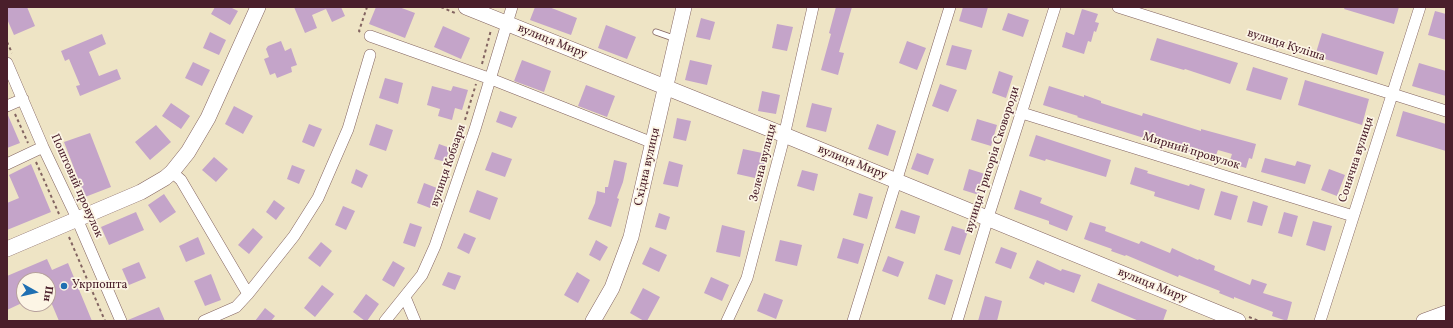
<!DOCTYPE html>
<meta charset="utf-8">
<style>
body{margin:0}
#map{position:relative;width:1453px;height:328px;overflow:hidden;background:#eee4c5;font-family:Vollkorn,serif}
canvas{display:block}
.frame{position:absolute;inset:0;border:8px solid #4a1f2b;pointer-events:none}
.north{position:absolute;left:16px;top:272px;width:40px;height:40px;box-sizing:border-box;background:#fcf5e5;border:1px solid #b59f9b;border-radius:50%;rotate:98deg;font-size:11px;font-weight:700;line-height:16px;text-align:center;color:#4a1f2b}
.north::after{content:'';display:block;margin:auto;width:14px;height:18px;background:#1f6fb2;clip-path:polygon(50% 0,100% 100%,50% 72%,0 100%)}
</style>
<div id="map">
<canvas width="1453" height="328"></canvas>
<div class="frame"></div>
<div class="north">Пн</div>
</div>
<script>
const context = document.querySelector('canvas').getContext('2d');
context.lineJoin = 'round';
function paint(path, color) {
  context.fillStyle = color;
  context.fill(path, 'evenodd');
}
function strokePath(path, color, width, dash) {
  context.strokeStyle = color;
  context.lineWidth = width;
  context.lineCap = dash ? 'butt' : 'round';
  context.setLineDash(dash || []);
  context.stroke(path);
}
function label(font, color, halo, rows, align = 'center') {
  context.font = font + ' Vollkorn,serif';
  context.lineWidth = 3.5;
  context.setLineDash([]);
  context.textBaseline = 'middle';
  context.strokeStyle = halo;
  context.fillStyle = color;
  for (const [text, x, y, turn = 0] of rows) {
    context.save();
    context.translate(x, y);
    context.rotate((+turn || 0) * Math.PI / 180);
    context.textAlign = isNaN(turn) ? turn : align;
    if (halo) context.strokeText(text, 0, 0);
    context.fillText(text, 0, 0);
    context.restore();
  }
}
paint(new Path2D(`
 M7 7H27L35 26 14 35 7 19Z
 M215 7H230L238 11 230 25 211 14Z
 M294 7H341L345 16 332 22 326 9 312 15 317 28 305 33Z
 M376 7H399L415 13 405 38 369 24Z
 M535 7H549L577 18 571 35 530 20Z
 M836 7H852L839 52 844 53 838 75 821 70 831 34 829 33Z
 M963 7H988L982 28 959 21Z
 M1345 7H1399L1394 24 1344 9Z
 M1082 9 1098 14 1095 22 1099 23 1096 32 1094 31 1091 42 1088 41 1084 54 1062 47 1066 32 1074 35Z
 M1435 11 1446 14V40L1428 35Z
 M1008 13 1029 20 1023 37 1002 30Z
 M701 18 715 22 710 40 696 37Z
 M777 24 793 27 787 51 772 48Z
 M606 25 636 37 627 59 598 48Z
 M443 26 470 38 461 59 434 47Z
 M210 32 226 40 219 55 203 48Z
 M1322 33 1384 52 1377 75 1315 56Z
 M102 34 106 44 89 52 99 76 117 69 121 79 80 96 76 86 80 85 69 59 65 61 61 51Z
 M1157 38 1238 63 1230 84 1185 69 1184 70 1150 60Z
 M281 41 285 51 291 48 297 65 291 67 292 72 277 78 275 73 270 75 264 59 269 57 266 49 268 46Z
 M907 41 926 48 917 70 899 63Z
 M952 45 972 50 966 70 946 65Z
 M522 60 551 71 544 92 514 81Z
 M690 60 712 65 707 85 685 80Z
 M193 62 210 70 202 86 185 78Z
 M1419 63 1446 71V96L1412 86Z
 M1253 67 1288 78 1281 100 1246 90Z
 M999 71 1013 76 1006 98 992 93Z
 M385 78 403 83 398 104 379 98Z
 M1305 80 1369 99 1362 125 1298 105Z
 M940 84 957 90 948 112 932 106Z
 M586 85 615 96 607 117 578 106Z
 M432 86 451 91 453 86 468 90 462 110 455 108 452 120 438 116 440 109 427 105Z
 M1049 86 1084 97V95L1101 101V103L1142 116 1143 113 1201 131V129L1256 144 1252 159 1249 158 1246 168 1229 163 1232 154 1218 150 1214 160 1077 117 1078 116 1043 105Z
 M762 91 780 95 776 114 758 111Z
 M171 103 190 116 181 129 162 116Z
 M812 103 832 108 826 132 806 127Z
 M234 106 253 116 243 134 225 124Z
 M500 111 517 117 512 128 496 122Z
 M1403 111 1446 124V151L1396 136Z
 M7 113 20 143 7 148Z
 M677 118 691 121 686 141 673 138Z
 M977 119 997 125 991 146 971 140Z
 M309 124 322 129 314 147 302 142Z
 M376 124 393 130 386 151 369 145Z
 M877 124 896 131 888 156 868 149Z
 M156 125 171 142 150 160 135 142Z
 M90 133 111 187 85 197 64 142Z
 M1036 135 1111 160 1106 177 1046 159 1045 161 1029 156Z
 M439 144 450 148 446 162 434 159Z
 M743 149 767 154 764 167 758 166 755 178 737 174Z
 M492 152 512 159 505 177 485 170Z
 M917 153 934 159 928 175 911 169Z
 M214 157 228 169 216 182 202 170Z
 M1265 158 1295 166 1297 161 1311 165 1305 184 1261 172Z
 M614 160 627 163 623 182 617 198 619 199 611 227 588 219 595 203 597 191 605 193V187H608Z
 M669 161 683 165 678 187 663 184Z
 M31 164 51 212 7 230V203L19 198 9 175Z
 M292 165 305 170 299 184 287 179Z
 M1135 167 1148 171 1147 173 1189 186 1190 184 1205 189 1199 210 1154 196 1155 192 1130 184Z
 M356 169 368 175 362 188 351 183Z
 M969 169 985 174 979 195 963 190Z
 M1329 169 1345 175 1337 196 1321 190Z
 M802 170 818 174 814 191 797 186Z
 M424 183 437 188 430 208 417 203Z
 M477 190 498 198 490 220 469 212Z
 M1020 190 1042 198 1040 203 1073 216 1067 231 1049 224V221L1014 209Z
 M1221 191 1238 196 1231 220 1214 215Z
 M859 193 873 197 867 219 853 215Z
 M164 194 176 212 160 223 148 205Z
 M274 200 285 208 276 220 266 212Z
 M1253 201 1268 206 1262 226 1247 222Z
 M343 206 355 211 346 230 335 225Z
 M901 210 920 216 915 234 895 228Z
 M136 212 144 230 109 245 101 227Z
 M1284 212 1298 216 1292 237 1278 233Z
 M659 213 670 217 666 230 655 227Z
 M1313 221 1332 226 1325 251 1306 245Z
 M1090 222 1106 227 1105 231 1139 244 1141 241 1170 253 1172 248 1198 260 1199 259 1215 266 1214 270 1250 285 1252 279 1267 284 1263 293 1292 302 1287 321 1272 316 1273 312 1234 297V299L1219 293 1220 291 1179 275 1178 277 1126 255 1125 256 1111 251 1112 249 1084 239Z
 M410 223 422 227 415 247 403 243Z
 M722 225 745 231 740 257 716 252Z
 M952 226 968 231 960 255 944 250Z
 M253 228 263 237 249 254 238 245Z
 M464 233 476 238 469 254 457 248Z
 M198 237 205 254 186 262 179 246Z
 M843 238 864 244 858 264 837 258Z
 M596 240 608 247 600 261 589 255Z
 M780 240 802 245 797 266 775 261Z
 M321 242 332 251 320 267 308 258Z
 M650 247 667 255 659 272 642 264Z
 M1001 247 1017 253 1011 269 995 263Z
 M888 256 904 262 898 277 882 271Z
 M47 259 52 270 68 263 92 321H59L48 295V280H24V302L7 310V276Z
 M1037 260 1061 271 1062 269 1081 275 1074 293 1045 282 1044 285 1029 278Z
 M393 261 405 268 394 287 382 280Z
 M139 262 146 278 129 285 122 269Z
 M448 272 461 276 455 290 442 285Z
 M577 272 590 280 578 303 564 295Z
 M211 274 221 300 205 306 194 281Z
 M936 274 953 280 945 305 928 299Z
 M711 277 729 285 722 301 704 293Z
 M1098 283 1167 310 1163 321H1139L1091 301Z
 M322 285 334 294 315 317 304 308Z
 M643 288 660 297 647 321H644L630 313Z
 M764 293 783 300 776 319 757 311Z
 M366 294 379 304 367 321H365L353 312Z
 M985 296 1002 301 997 321H978Z
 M159 307 165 321H128V320Z
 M265 308 275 316 271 321H255Z`), '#c4a4c9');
const lane = new Path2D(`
 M656 32 676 39`);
const street = new Path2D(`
 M1118 7 1446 111
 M370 36 491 79 653 143
 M7 63 43 147 74 212 121 321
 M7 106 23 99
 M1022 113 1353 216
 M7 164 43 147
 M172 172 181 180 248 294
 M405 297 415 321
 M204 321 236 307 248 294 294 236 318 198 348 129 370 55
 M385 321 422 275 435 246 475 129 512 7
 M727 321 747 278 782 145 813 7
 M853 321 950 7
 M957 321 990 211 1055 7
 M1320 321 1420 7`);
const secondary = new Path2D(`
 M466 7 777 132 1238 321
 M7 249 141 192 165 178 172 172 188 152 208 118 258 7
 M593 321 612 288 631 237 684 7
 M1424 321 1446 313`);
strokePath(lane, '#836461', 7);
strokePath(street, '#836461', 12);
strokePath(secondary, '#836461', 16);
strokePath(new Path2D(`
 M441 7 455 13
 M360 32 359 31 367 7
 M7 42 12 53
 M482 64 491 30
 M15 114 28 143
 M465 120 476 84
 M36 162 59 214
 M69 237 105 321
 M1249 317 1259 321`), '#836461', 2, [3, 3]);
strokePath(lane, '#fff', 5.5);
strokePath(street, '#fff', 11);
strokePath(secondary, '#fff', 15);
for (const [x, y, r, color] of [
 [64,286,4,"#1f6fb2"]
]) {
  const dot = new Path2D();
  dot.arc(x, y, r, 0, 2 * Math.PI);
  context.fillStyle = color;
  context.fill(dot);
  strokePath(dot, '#fcf5e5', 1.5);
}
label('12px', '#4a1f2b', '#fcf5e5', [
 ["вулиця Миру",552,42,22],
 ["вулиця Куліша",1286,46,18],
 ["Мирний провулок",1191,152,17],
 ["вулиця Григорія Сковороди",993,160,-72],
 ["Сонячна вулиця",1357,160,-72],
 ["Зелена вулиця",764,163,-76],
 ["вулиця Миру",852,163,22],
 ["вулиця Кобзаря",449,166,-71],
 ["Східна вулиця",648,167,-77],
 ["Поштовий провулок",76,186,66],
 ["вулиця Миру",1152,286,22]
]);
label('12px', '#4a1f2b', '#fcf5e5', [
 ["Укрпошта",72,286]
], 'left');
</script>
